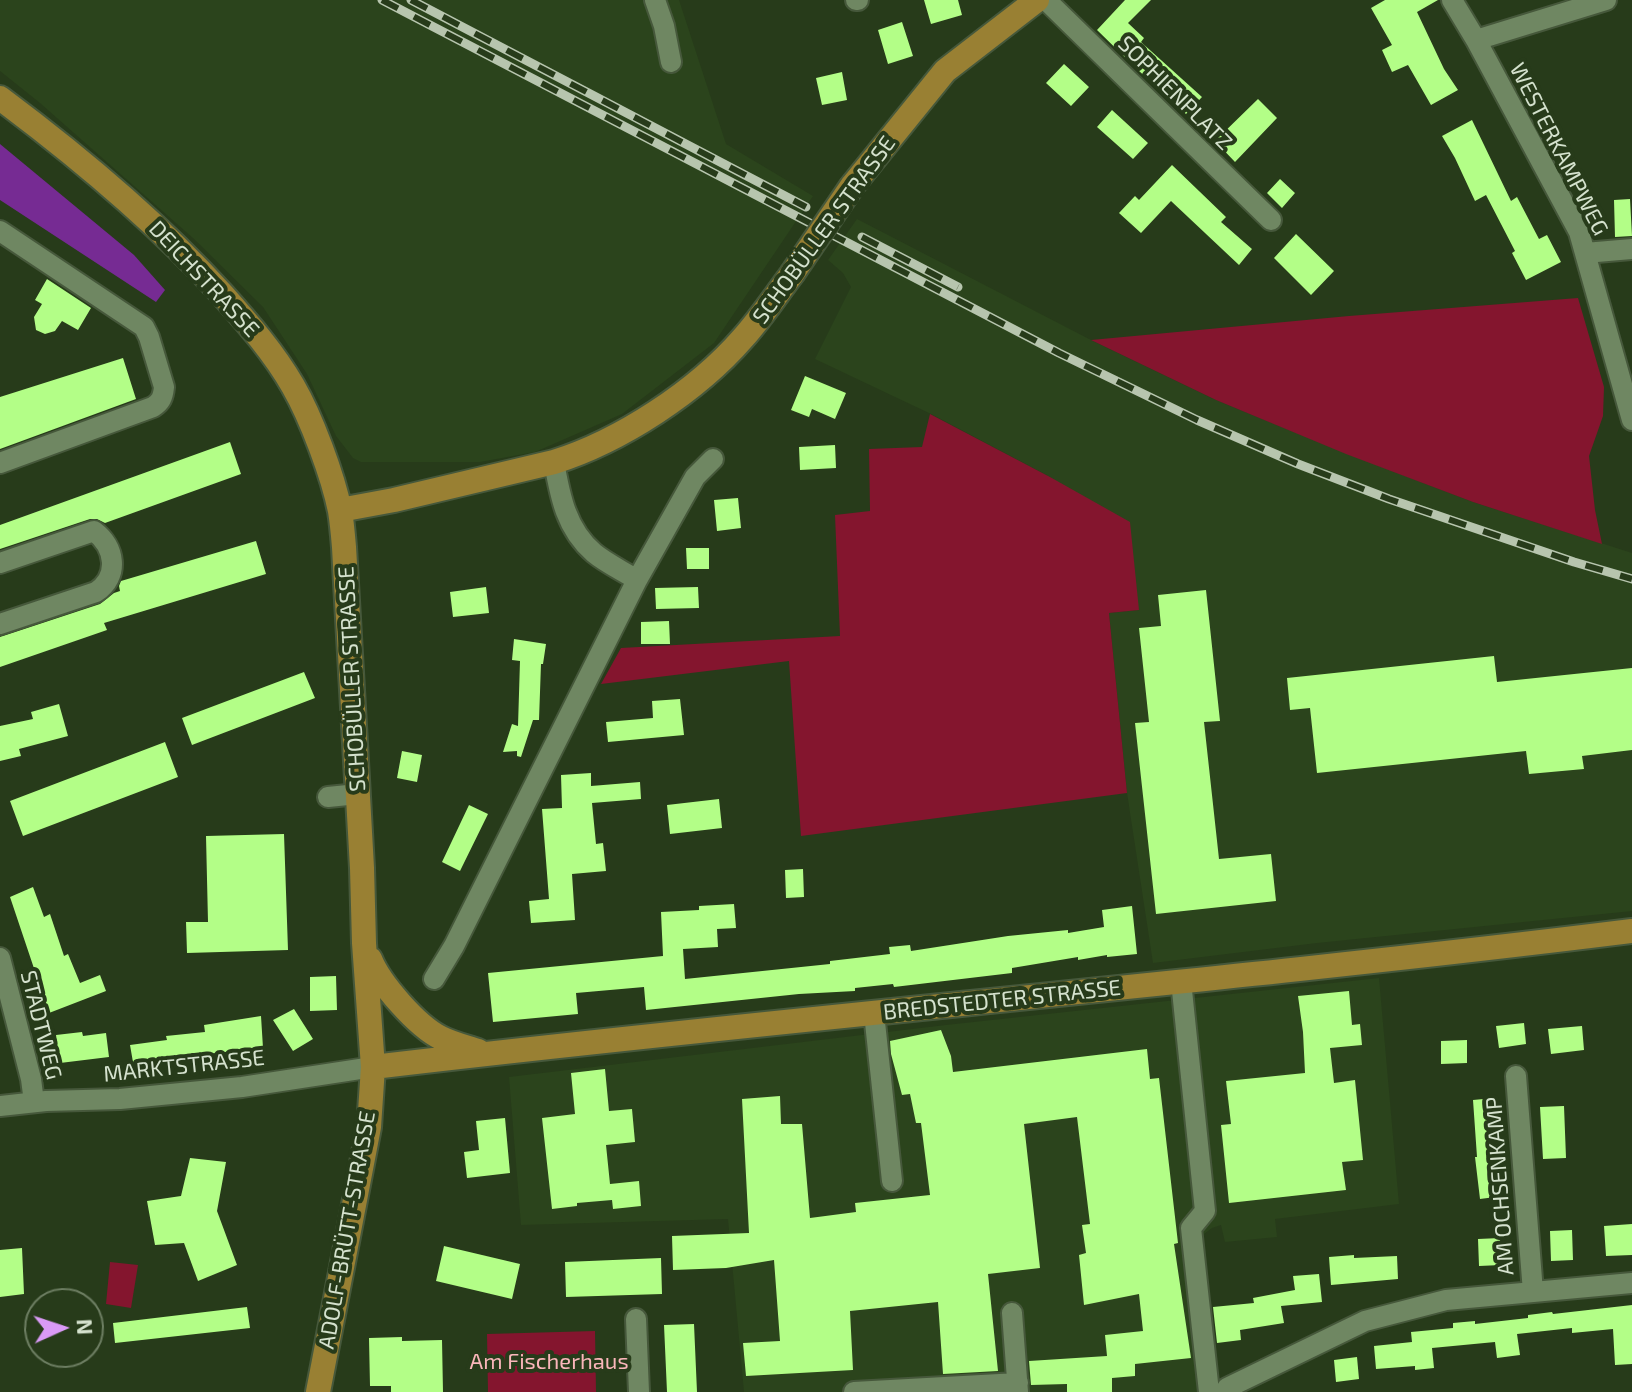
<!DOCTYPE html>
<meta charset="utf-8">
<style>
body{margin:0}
#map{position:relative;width:1632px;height:1392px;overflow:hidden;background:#273b1a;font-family:"Exo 2",sans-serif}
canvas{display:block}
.north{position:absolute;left:24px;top:1288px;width:80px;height:80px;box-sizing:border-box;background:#273b1a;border:2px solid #6d7e62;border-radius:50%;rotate:87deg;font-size:22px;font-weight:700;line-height:32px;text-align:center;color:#d5e2ce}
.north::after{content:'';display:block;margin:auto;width:28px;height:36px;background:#da9af6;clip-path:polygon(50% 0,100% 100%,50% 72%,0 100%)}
</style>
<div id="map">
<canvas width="1632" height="1392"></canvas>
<div class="north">N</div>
</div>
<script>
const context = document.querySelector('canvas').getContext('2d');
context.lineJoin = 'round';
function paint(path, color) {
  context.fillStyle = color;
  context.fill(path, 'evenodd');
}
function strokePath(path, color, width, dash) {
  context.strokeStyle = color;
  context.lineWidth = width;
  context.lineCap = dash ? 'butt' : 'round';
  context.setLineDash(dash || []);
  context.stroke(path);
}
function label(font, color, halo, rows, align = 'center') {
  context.font = font + ' "Exo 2",sans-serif';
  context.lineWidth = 8;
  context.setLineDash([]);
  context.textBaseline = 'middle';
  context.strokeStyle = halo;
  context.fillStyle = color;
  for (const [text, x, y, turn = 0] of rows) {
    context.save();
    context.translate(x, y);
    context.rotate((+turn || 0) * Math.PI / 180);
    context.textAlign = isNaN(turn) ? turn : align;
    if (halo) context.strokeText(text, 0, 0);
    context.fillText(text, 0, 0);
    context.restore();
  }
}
paint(new Path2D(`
 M0 0H679L726 144 813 196 714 343 622 414 535 452 480 462H361L353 458 336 436 307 374 263 307 193 238 40 103 0 71Z
 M857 219 1091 340 1216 400 1346 453 1473 502 1632 553V911L1317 943 1153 963 1127 793 1109 613 1139 610 1050 477 931 414 815 359 851 287 843 273 828 260Z
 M1379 978 1399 1204 1275 1219 1277 1237 1225 1242 1221 1225 1212 1228 1204 1234V1252L1216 1377 1222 1383 1226 1392H744L728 1219 521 1225 509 1077 946 1025Z`), '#2b441c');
paint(new Path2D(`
 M1578 298 1604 387 1603 416 1589 456 1595 510 1602 544 1473 502 1346 454 1216 400 1091 340 1349 316Z
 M930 414 1050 477 1130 522 1139 610 1109 613 1127 793 801 836 789 661 601 684 621 648 840 636 835 515 870 511 869 449 922 447Z
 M110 1262 138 1265 131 1308 106 1304Z
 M595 1331 596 1392H488L487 1334Z`), '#84152e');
paint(new Path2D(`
 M0 144 134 255 165 290 156 302 0 200Z`), '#762b93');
paint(new Path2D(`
 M924 0H958L962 15 931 24Z
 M1125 0H1151L1128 23 1144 38 1141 42 1202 97 1186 114 1138 70 1097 30Z
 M1385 0H1438L1417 12 1444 69 1458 90 1431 105 1408 65 1392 72 1382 50 1392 45 1371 8Z
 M902 22 913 56 888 64 878 30Z
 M1064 64 1089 87 1071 106 1046 83Z
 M842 72 847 100 822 105 816 78Z
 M1258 99 1277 118 1235 162 1215 141Z
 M1112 110 1148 143 1133 159 1097 127Z
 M1472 120 1511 201 1517 197 1539 239 1547 235 1561 262 1526 280 1512 253 1515 251 1486 195 1475 201 1455 158 1442 136Z
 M1172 165 1226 217 1221 222 1252 249 1239 265 1171 201 1141 233 1119 213 1135 196 1139 200Z
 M1280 179 1295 193 1282 208 1267 193Z
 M1630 199 1632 236 1615 237 1614 200Z
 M1296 234 1334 271 1311 295 1274 258Z
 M47 279 91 308 78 330 62 321 55 331 45 334 36 330 34 317 42 304 35 300Z
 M123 358 136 399 0 449V397Z
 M805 376 846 393 835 419 812 409 809 417 791 410Z
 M230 442 241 474 105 523 97 519H90L0 549V525Z
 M835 445 836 468 800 470 799 447Z
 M738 498 741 528 717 531 714 500Z
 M256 541 266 574 104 623 107 630 0 667V637L100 604 114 593 120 591 119 586 121 581Z
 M686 548H709V569H687Z
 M486 587 489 613 453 617 450 592Z
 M698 587 699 608 656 609 655 588Z
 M1206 590 1220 721 1204 722 1219 859 1271 854 1276 901 1156 914 1135 723 1149 722 1139 628 1161 626 1158 595Z
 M669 621 670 644H641V622Z
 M514 639 546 644 543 664H541L539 720H533L521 757 517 756V751L503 752 512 724 518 726 520 661 512 660Z
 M1494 656 1497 682 1632 668V750L1582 756 1584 769 1529 774 1526 751 1317 773 1310 708 1290 710 1287 678Z
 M304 672 315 698 192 745 182 718Z
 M680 699 684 735 608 742 606 722 653 718 652 701Z
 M59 704 68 736 19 749 21 756 0 761V726L33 719 31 712Z
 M165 742 178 777 23 836 10 801Z
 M402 751 422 755 417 782 397 778Z
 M591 773V786L640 782 641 799 592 803 596 844 603 843 606 871 572 874 575 920 531 923 529 901 549 899 542 809 562 808 561 775Z
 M719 799 722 828 670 834 667 805Z
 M469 805 488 814 460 871 442 862Z
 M284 834 288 950 187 953 186 922H208L206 836Z
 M803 869 804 897 786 898 785 870Z
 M33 887 44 917 50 914 64 956 68 954 80 983 100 975 106 991 49 1013 10 897Z
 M734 904 736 928 717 929 718 947 683 949 685 979 830 964V961L890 954 889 947 910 945 911 951 1008 936 1068 930V933L1104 927 1102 910 1132 906 1137 954 1107 957V955L1078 960V957L1012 968V973L894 987 893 984 855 988V991L799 994 646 1010 644 987 576 993 578 1014 493 1022 488 973 663 956 661 912 699 910V906Z
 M336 976 337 1010 310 1011V977Z
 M1349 991 1352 1025 1360 1024 1362 1045 1330 1048 1334 1083 1355 1080 1363 1160 1342 1162 1346 1190 1229 1203 1221 1125 1231 1124 1226 1081 1305 1073 1303 1032 1298 996Z
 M294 1009 313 1039 293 1051 273 1020Z
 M261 1016 263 1048 151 1060 152 1065 134 1068 130 1045 167 1040 166 1036 205 1032 204 1025Z
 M1524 1023 1526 1044 1499 1048 1496 1026Z
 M1582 1026 1584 1050 1551 1054 1548 1029Z
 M941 1030 951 1056 953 1072 1147 1049 1150 1079 1159 1078 1178 1243 1174 1244 1191 1358 1135 1364V1376L1112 1378V1392H1067V1384L1031 1385 1029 1361 1107 1356 1105 1335 1143 1331 1139 1294 1084 1305 1079 1255 1086 1253 1082 1225 1090 1224 1077 1117 1024 1124 1040 1268 988 1274 998 1371 943 1374 938 1302 850 1311 853 1370 746 1376 743 1343 780 1341 774 1260 726 1268 673 1270 672 1236 749 1233 742 1099 780 1096 781 1124H802L810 1218 856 1212 855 1203 930 1195 921 1123H916L910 1094 902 1095 891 1054 890 1041Z
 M82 1032 83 1036 106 1033 109 1057 60 1063 56 1035Z
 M1467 1040V1063L1441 1064V1041Z
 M605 1069 609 1111 632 1109 635 1142 606 1145 610 1184 639 1181 641 1206 613 1209 612 1200 577 1203V1206L552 1209 542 1118 575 1114 571 1073Z
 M1494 1098 1503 1196 1480 1199 1475 1157H1477L1473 1100Z
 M1564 1106 1566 1158 1543 1159 1540 1107Z
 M505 1118 510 1173 467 1178 464 1152 479 1150 476 1121Z
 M190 1158 226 1162 217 1211 237 1265 198 1281 184 1243 155 1245 147 1201 181 1196Z
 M1632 1224V1255L1606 1256 1604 1226Z
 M1572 1230 1573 1260 1551 1261 1550 1231Z
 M1500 1238 1501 1265 1479 1266 1478 1239Z
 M444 1246 520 1264 512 1299 436 1281Z
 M22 1248 24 1294 0 1297V1250Z
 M1354 1255V1258L1397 1256 1398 1279 1331 1285 1329 1257Z
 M661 1258 662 1294 566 1297 565 1262Z
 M1319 1274 1322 1302 1281 1306 1284 1323 1240 1330 1241 1340 1217 1343 1213 1307 1254 1303 1253 1298 1295 1290 1293 1276Z
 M1632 1305V1364L1615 1365 1613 1329 1572 1333V1328L1517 1334 1520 1355 1497 1358 1495 1342 1432 1348 1434 1368 1415 1370V1366L1376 1369 1374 1346 1412 1342 1411 1332 1453 1328V1323L1475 1321V1324L1528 1318V1315L1552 1312 1553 1314Z
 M247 1307 250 1328 115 1343 113 1323Z
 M694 1324 697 1392H667L664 1325Z
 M402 1337V1341L442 1340 443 1392H391V1386H370L369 1338Z
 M1357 1357 1359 1379 1336 1382 1334 1360Z`), '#b3fe87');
const minor = new Path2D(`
 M655 0 664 26 671 62
 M856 0H858
 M1046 0 1271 220
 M1452 0 1476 40 1579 232 1632 420
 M1476 40 1606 0
 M0 231 144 327 149 337 164 387C163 397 161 402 153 407L0 463
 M1585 253 1632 249
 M0 563 94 531C115 547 120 576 96 592L0 624
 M637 580 695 477 713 459
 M328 797 358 794
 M0 958 31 1079 34 1102
 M434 979 454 946 637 580C623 571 606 563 594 553 566 529 560 496 554 462
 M1181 981 1205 1211 1191 1228 1209 1392
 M874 1013 892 1181
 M1516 1076 1533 1292
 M0 1106 46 1101 120 1099 242 1087 373 1067
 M1012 1313 1018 1392
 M636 1319 639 1392
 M1227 1388 1365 1321 1446 1300 1632 1283
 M854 1392 1018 1383`);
const major = new Path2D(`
 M0 98C79 157 156 221 223 295 248 323 274 353 293 386 311 417 333 476 340 511 342 523 343 535 344 547L362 868 364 943 373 1067 369 1127 318 1392
 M852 186 945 71 1037 0
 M340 510 394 500 554 462C621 441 697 391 743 338 761 318 776 295 792 274
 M370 959C380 984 417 1026 441 1038 453 1044 466 1047 478 1051
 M373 1067C792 1017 1213 983 1632 931`);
strokePath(minor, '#46583b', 24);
strokePath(major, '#46583b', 28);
strokePath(minor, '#6f8762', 20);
strokePath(major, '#998033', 24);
const rail = new Path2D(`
 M382 0 1059 353 1197 420 1298 464 1389 499 1574 562 1632 579
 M411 0 806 207
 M862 237 958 287`);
strokePath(rail, '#b7c5ae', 9);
strokePath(rail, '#273b1a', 6, [18]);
const majorBridge = new Path2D(`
 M792 274 852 186`);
strokePath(majorBridge, '#46583b', 28, []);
strokePath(majorBridge, '#998033', 24);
label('22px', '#d5e2ce', '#273b1a', [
 ["SOPHIENPLATZ",1175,93,45],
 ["WESTERKAMPWEG",1559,149,63],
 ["SCHOBÜLLER STRASSE",824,230,-54],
 ["DEICHSTRASSE",204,279,47],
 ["SCHOBÜLLER STRASSE",352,679,-93],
 ["BREDSTEDTER STRASSE",1002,1000,-6],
 ["STADTWEG",41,1025,76],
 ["MARKTSTRASSE",184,1066,-6],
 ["AM OCHSENKAMP",1500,1186,-94],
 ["ADOLF-BRÜTT-STRASSE",347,1230,-80]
]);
label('22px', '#fab6ba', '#273b1a', [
 ["Am Fischerhaus",549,1362]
]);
</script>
